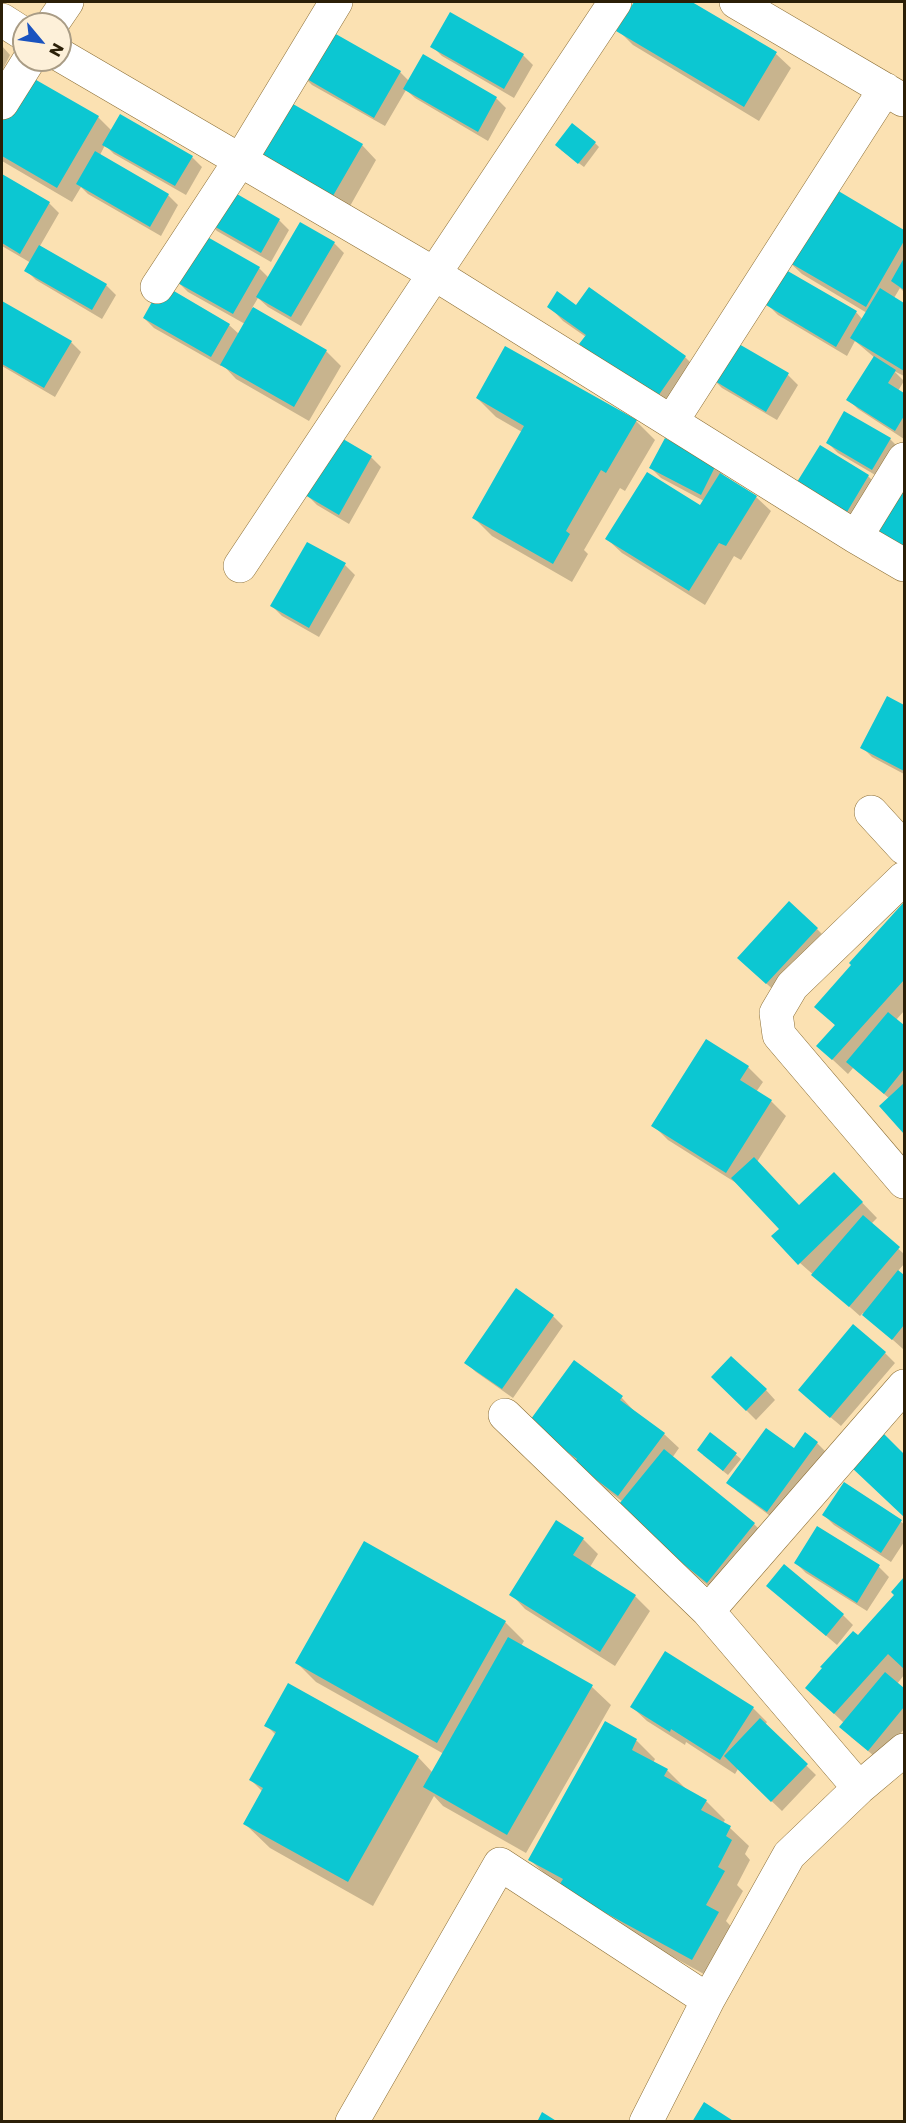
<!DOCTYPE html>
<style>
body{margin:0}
#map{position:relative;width:906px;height:2123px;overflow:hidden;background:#fbe1b2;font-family:Poppins,sans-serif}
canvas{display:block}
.frame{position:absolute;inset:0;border:3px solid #2b1f07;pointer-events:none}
.north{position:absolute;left:12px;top:12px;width:60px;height:60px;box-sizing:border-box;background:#fdf0d9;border:2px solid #a99c85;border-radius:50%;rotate:119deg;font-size:16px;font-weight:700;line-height:24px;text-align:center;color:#2b1f07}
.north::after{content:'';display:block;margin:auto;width:21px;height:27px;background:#1a53bf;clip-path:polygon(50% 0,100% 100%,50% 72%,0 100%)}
</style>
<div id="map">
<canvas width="906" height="2123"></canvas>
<div class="frame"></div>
<div class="north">N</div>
</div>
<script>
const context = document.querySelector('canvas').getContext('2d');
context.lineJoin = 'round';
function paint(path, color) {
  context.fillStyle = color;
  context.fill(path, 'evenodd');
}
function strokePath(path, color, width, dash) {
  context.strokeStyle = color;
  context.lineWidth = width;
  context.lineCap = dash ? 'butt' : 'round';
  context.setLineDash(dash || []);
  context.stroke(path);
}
paint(new Path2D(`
 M636 2H689L776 54 791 68 759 121 633 45 618 30Z
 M327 31 400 72 409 81 424 56 496 98 506 108 488 141 415 98 406 90 385 126 312 85 302 75Z
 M2 46 10 55 2 71Z
 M432 46 523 55 533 65 514 98 442 56Z
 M24 75 98 117 112 131 192 157 202 167 186 195 114 154 105 145 100 155 168 195 178 205 161 236 88 194 81 187 72 202 2 161V115Z
 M595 143 599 147 584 167 561 150Z
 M362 145 376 160 345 215 270 172Z
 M2 176 49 203 59 213 40 246 106 285 116 295 102 319 36 280 26 270 31 263 2 246Z
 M830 188 904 231V292L900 288 894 298 904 305V376L894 371 904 381 898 391 904 395V439L858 409 848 399 875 358 855 341 847 356 778 315 768 305 856 312 863 320 867 313 802 274 787 260Z
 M279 220 289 230 271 262 217 231 207 221Z
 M204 237 259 268 269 278 334 243 344 253 301 326 268 307 258 298 252 308 326 351 341 366 309 421 236 379 222 364 221 366 154 328 144 318 229 325 239 334 245 324 188 292 178 282Z
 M2 303 71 342 81 352 55 397 2 366Z
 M549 306 577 307 685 357 700 372 671 412 586 337 563 321Z
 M788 375 798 385 777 420 722 388 712 378Z
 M477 398 636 421 655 440 625 491 620 488 584 550 588 554 572 582 492 536 474 518 522 432 496 417Z
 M339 439 371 457 381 467 349 524 317 505 307 495Z
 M890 439 900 449 882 479 838 453 828 443Z
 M715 466 725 477 756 497 771 511 741 560 734 556 705 605 622 553 607 539 701 507 704 501 661 478 651 468Z
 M868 476 878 486 857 521 809 492Z
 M904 478V558L881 545Z
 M345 565 355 575 319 637 282 616 272 606Z
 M887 698 904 707V774L872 757 862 747Z
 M904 904V1011L896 1020 904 1027V1132L881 1107 890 1099 853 1068 848 1074 818 1046 836 1026 831 1021 853 965 851 963Z
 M817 929 827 939 777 993 749 968Z
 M748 1067 763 1082 756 1092 771 1101 786 1116 757 1162 800 1207 849 1189 877 1218 871 1224 904 1254V1264L898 1271 904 1277 903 1349 863 1313 860 1316 800 1263 781 1229 741 1186 668 1140 653 1125Z
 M553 1316 563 1326 513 1398 476 1372 466 1363Z
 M885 1353 895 1363 841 1426 810 1400Z
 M575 1362 622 1398 636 1413 664 1434 679 1448 672 1458 754 1524 769 1539 722 1597 632 1524 623 1502 591 1478 544 1438Z
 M713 1377 766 1390 775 1400 756 1420Z
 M711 1434 741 1459 728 1475 703 1455Z
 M883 1435 904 1456V1516L853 1467Z
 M817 1443 827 1453 777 1521 738 1492 728 1482 795 1450Z
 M844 1484 904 1524V1542L891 1562 834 1525 824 1515Z
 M557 1522 583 1539 598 1554 590 1567 635 1596 650 1611 615 1666 525 1609 511 1594Z
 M796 1563 879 1567 889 1577 867 1611 806 1573Z
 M904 1579V1675L897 1684 904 1690V1729L879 1760 851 1737 844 1723 826 1706 859 1637 896 1595 893 1592Z
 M768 1586 843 1615 853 1625 837 1645Z
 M505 1622 524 1641 521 1646 592 1687 611 1705 526 1853 443 1806 434 1796 373 1906 270 1848 245 1824 263 1792 251 1780 276 1735 266 1725 418 1757 433 1773 444 1754 316 1682 297 1663Z
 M632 1707 753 1708 767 1722 765 1725 816 1775 782 1811 738 1769 735 1774 686 1742 685 1745 647 1721Z
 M605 1723 637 1741 655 1759 653 1763 667 1770 686 1789 706 1801 725 1820 723 1823 730 1828 749 1846 745 1854 750 1860 737 1885 743 1891 726 1921 736 1932 711 1978 579 1905 530 1860Z`), '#0003');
paint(new Path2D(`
 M634 2H692L777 52 744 107 616 31Z
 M450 12 524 54 504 89 430 47Z
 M327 29 401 71 374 118 300 75Z
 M423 54 497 97 478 132 403 89Z
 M24 73 99 116 57 188 2 156V112Z
 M286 100 363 144 330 201 253 157Z
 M120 114 193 156 175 186 102 145Z
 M572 123 596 142 578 164 555 145Z
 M95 151 169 194 150 227 76 184Z
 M2 174 50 202 20 254 2 243Z
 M830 186 904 230V241L866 307 785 260Z
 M225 187 280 219 261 253 205 221Z
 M300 222 335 242 291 317 256 297Z
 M204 235 260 267 233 314 176 282Z
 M39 245 107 284 92 310 24 271Z
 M904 258V290L891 281Z
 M786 270 857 311 836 347 766 305Z
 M162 284 230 324 211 357 143 318Z
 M589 287 686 356 656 399 579 344 586 335 547 307 557 291 576 305Z
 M880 288 904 303V371L850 338Z
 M2 301 72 341 44 388 2 364Z
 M253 307 327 350 294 407 220 365Z
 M732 340 789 373 766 412 710 378Z
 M505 346 637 420 606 473 601 470 566 531 570 534 553 564 472 518 524 426 476 398Z
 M874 356 896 370 888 383 904 393V416L895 431 846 400Z
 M844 411 891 438 872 470 826 443Z
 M338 436 372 456 339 515 305 495Z
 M665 438 716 465 701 495 649 468Z
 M820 445 869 475 847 512 797 482Z
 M647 472 700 505 720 473 757 496 726 546 719 543 689 591 605 539Z
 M904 477V554L865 530Z
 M307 542 346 563 309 628 270 606Z
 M887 696 904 705V771L860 748Z
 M789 901 818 928 766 984 737 958Z
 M904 902V980L832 1060 816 1046 835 1025 814 1007 851 965 849 963Z
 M888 1012 904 1025V1069L884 1094 846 1062Z
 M706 1039 749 1066 740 1080 772 1100 726 1173 651 1126Z
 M904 1083V1134L879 1106Z
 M754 1157 799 1205 834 1172 863 1202 798 1265 771 1236 779 1229 731 1178Z
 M863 1215 900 1247 849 1307 811 1275Z
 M898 1270 904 1275V1325L892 1340 862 1315Z
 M516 1288 554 1315 502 1389 464 1363Z
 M853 1324 886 1352 830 1418 798 1390Z
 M731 1356 767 1389 746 1411 711 1377Z
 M574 1360 623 1396 620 1400 665 1433 618 1496 574 1463 577 1459 528 1423Z
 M766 1428 794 1448 805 1432 818 1442 767 1512 726 1483Z
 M710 1432 737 1453 723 1471 697 1450Z
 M883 1433 904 1454V1517L851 1467Z
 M664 1449 755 1523 707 1583 615 1509Z
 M844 1482 902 1520 881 1553 822 1515Z
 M556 1520 584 1538 573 1555 636 1595 600 1652 509 1595Z
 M817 1526 880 1565 857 1603 794 1563Z
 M364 1541 506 1621 437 1743 295 1663Z
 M784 1564 844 1614 826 1636 766 1586Z
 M904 1577V1669L888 1654 834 1714 805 1688 822 1668 820 1667 853 1631 858 1635 894 1595 891 1592Z
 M508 1637 593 1685 507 1835 423 1787Z
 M665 1651 754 1707 720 1760 671 1729 670 1732 630 1707Z
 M885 1672 904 1688V1707L868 1751 839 1727Z
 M288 1683 419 1756 348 1882 243 1824 263 1788 249 1780 276 1732 264 1726Z
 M760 1718 808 1764 771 1802 724 1756Z
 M605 1721 637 1739 632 1750 668 1769 664 1776 707 1800 701 1810 731 1826 726 1836 732 1840 718 1867 725 1871 706 1905 719 1912 692 1960 558 1887 563 1879 528 1860Z
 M704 2102 735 2122H692Z
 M542 2112 558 2122H537Z`), '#0cc7d2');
const minor = new Path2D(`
 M736 2 903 100
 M2 20 24 34
 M52 24 67 2
 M60 55 433 273 856 537 904 565
 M2 103 29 60
 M157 287 241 159 336 2
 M672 421 885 89
 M856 537 904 459
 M240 566 615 2
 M871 812 904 848
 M904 878 792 986 776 1013 779 1035 904 1182
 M505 1415 708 1611 859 1788
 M708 1611 904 1386
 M352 2122 500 1864 708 2000
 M646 2122 708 2000 789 1855 859 1788 904 1750`);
strokePath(minor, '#8b6e35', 34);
strokePath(minor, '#fff', 33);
</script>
